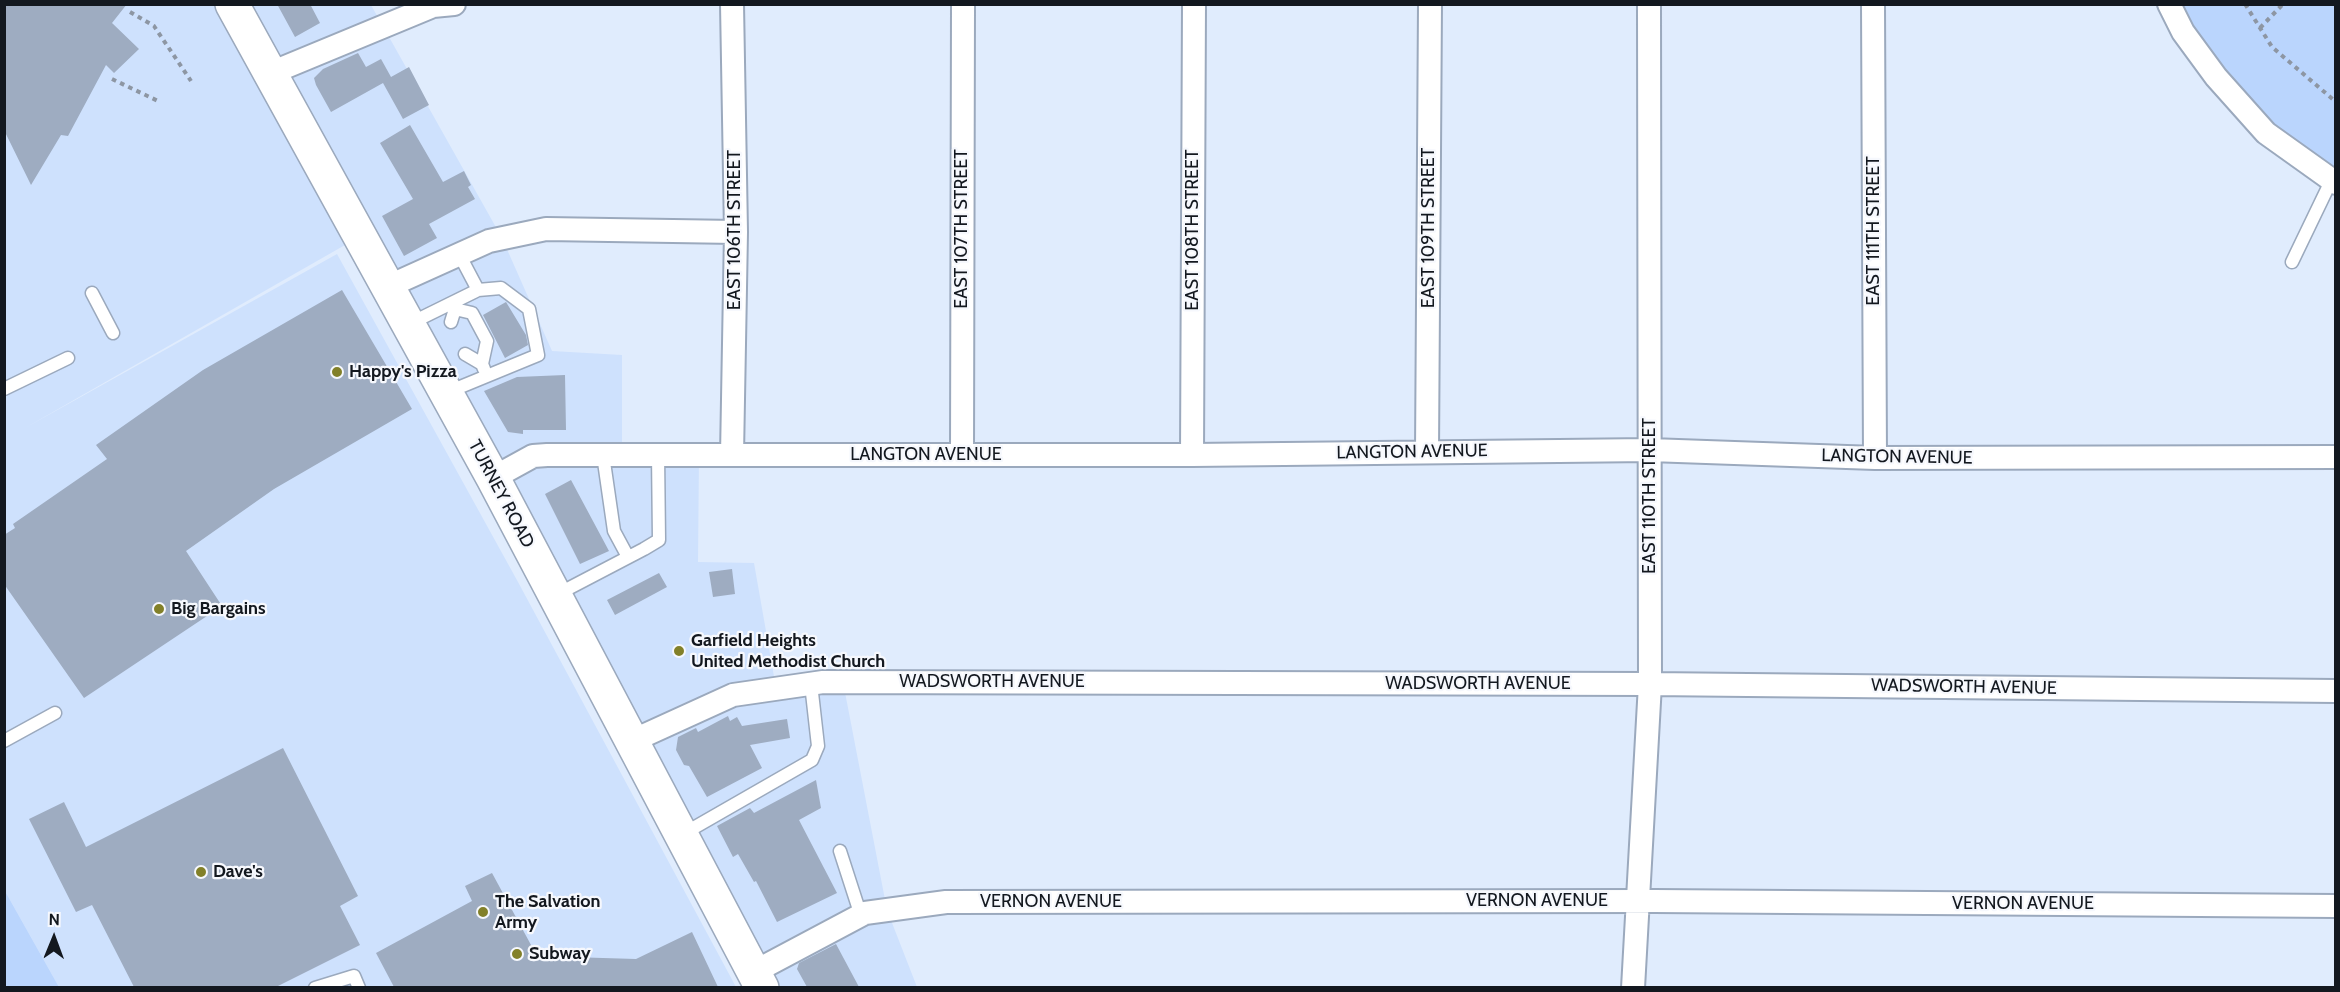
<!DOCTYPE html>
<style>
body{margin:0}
#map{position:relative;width:2340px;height:992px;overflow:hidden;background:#e0ecfd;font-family:Cabin,sans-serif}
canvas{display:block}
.frame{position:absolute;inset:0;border:6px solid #13181f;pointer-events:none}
.north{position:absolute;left:24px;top:908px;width:60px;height:60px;-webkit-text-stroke:4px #f6f8fd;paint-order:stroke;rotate:1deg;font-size:16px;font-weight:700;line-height:24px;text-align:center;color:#13181f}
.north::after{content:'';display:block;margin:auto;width:21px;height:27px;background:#13181f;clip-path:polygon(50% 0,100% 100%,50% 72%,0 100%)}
</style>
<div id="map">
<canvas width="2340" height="992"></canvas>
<div class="frame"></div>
<div class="north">N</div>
</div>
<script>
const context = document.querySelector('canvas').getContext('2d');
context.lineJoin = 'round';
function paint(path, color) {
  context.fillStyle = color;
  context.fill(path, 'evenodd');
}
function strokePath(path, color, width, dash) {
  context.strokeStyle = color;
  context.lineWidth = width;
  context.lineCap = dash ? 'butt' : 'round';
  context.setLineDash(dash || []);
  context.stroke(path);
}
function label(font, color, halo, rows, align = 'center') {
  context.font = font + ' Cabin,sans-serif';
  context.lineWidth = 4.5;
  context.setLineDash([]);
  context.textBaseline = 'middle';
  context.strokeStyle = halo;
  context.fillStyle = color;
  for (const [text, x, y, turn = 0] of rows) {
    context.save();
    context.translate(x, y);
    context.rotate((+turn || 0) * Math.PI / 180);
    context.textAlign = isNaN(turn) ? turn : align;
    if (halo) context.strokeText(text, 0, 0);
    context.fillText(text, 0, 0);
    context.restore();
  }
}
paint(new Path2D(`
 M5 5H371L502 238 552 351 622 355V454L699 455 698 562 754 563 776 688 843 682 887 910 917 987H762L359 237 25 428 337 254 518 582 736 987H59L5 891Z`), '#cee1fd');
paint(new Path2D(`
 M2169 5H2335V183L2266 133Z
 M5 891 59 987H5Z`), '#bad5fd');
paint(new Path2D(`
 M4 4H127L112 23 139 49 114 73 106 65 68 136 61 135 31 185 4 130Z
 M277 4H310L320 23 295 37Z
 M358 53 366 67 381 59 391 77 409 67 429 105 403 119 383 83 331 112 316 85 314 78 323 69Z
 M410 125 443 182 464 171 471 185 468 187 475 199 429 224 437 238 404 256 382 216 413 199 380 143Z
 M342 290 412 409 274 489 186 551 222 606 84 698 4 584V535L15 528 13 524 107 459 96 445 203 370Z
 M506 302 526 335 528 345 505 358 483 315Z
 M565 375 566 430H523V434L508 432 484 391 517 377Z
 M571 480 609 551 580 564 545 494Z
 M732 569 735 594 713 597 709 572Z
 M659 573 667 587 615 615 607 600Z
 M728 716 730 721 737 717 742 726 787 719 790 738 750 745 762 768 707 797 689 766 684 765 676 750 678 737 696 728 698 732Z
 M283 748 358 896 340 906 360 945 276 987H134L92 905 76 912 29 819 64 802 86 847Z
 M816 780 821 808 799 820 837 893 777 922 756 881 754 882 738 854 733 857 717 826 750 808 754 813Z
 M492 873 537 956 636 959 692 932 718 987H394L376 953 472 901 465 886Z
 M836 944 859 987H807L797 969 799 963Z`), '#9eacc1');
const lane = new Path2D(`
 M2292 262 2331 181
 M92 293 113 333
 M455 309 472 313 487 341 482 364
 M451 322 455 309 453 303
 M409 324 478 290
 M465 354 482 364 484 369
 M4 389 68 358
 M448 392 538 355 529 309 501 288 478 290 459 254
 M603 455 614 531 628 557
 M556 595 644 549 659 540 658 454
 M4 741 55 713
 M683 834 812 760 818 746 811 684
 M840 851 861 916
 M315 988 354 976 359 988`);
const street = new Path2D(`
 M1873 4 1875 458
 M2169 4 2183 32 2216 77 2266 133 2336 183
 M271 73 433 6 454 4
 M387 287 489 241 546 229 736 232
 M1427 451 1430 4
 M962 454 963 4
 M732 455 736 232 732 4
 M1192 455 1194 4
 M493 478 533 456 547 455H1192L1650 450 1875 458 2336 457
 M632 741 733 695 823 682 1650 684 2336 691
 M754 972 865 913 946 902 1654 901 2336 906
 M1633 988 1650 684 1649 4`);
const secondary = new Path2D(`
 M232 4 493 478 762 988`);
strokePath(lane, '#9ba9bd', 15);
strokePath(street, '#9ba9bd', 26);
strokePath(secondary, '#9ba9bd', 36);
strokePath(new Path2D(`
 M2245 4 2272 47 2336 102
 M130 12 154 26 191 81
 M2260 28 2283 4
 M112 79 158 101`), '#8d96a3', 4, [4.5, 4.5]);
strokePath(lane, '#fff', 12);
strokePath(street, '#fff', 22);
strokePath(secondary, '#fff', 33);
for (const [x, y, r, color] of [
 [337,372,6,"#828029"],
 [159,609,6,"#828029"],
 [679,651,6,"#828029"],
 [201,872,6,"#828029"],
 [483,912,6,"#828029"],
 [517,954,6,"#828029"]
]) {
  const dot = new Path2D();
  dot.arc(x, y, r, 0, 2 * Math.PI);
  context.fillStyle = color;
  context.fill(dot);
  strokePath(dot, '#f6f8fd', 2);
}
label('18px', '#13181f', '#f6f8fd', [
 ["EAST 109TH STREET",1429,228,-90],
 ["EAST 107TH STREET",962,229,-90],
 ["EAST 106TH STREET",735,230,-90],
 ["EAST 108TH STREET",1193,230,-90],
 ["EAST 111TH STREET",1874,231,-90],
 ["LANGTON AVENUE",1412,452,-1],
 ["LANGTON AVENUE",926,455],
 ["LANGTON AVENUE",1897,457,1],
 ["TURNEY ROAD",501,494,62],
 ["EAST 110TH STREET",1650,496,-90],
 ["WADSWORTH AVENUE",992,682],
 ["WADSWORTH AVENUE",1478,684],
 ["WADSWORTH AVENUE",1964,687,1],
 ["VERNON AVENUE",1537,901],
 ["VERNON AVENUE",1051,902],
 ["VERNON AVENUE",2023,904]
]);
label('bold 18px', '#13181f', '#f6f8fd', [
 ["Happy's Pizza",349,372],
 ["Big Bargains",171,609],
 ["Garfield Heights",691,641],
 ["United Methodist Church",691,662],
 ["Dave's",213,872],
 ["The Salvation",495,902],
 ["Army",495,923],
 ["Subway",529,954]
], 'left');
</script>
